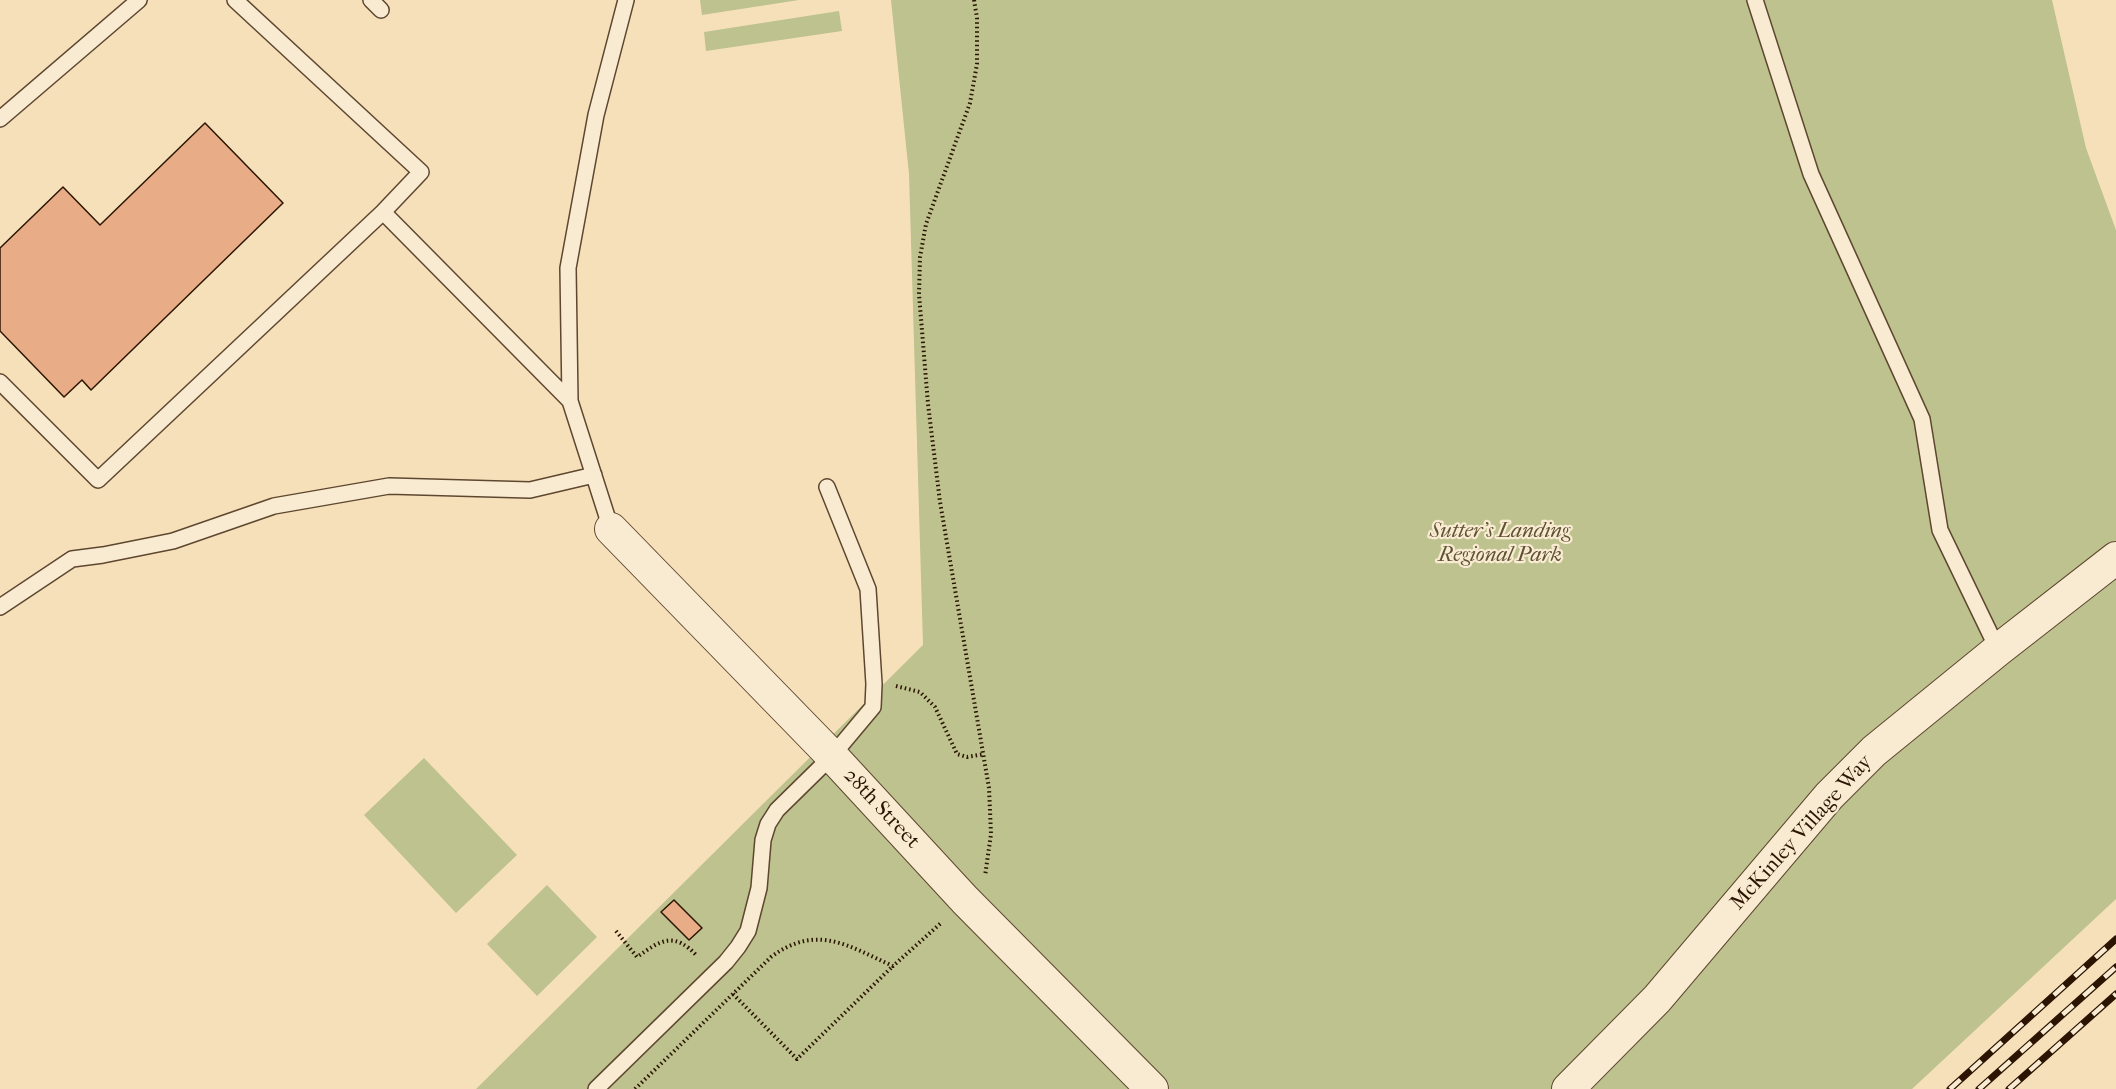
<!DOCTYPE html>
<style>
body{margin:0}
canvas{display:block;background:#f6e0ba}
</style>
<canvas width="2116" height="1089"></canvas>
<script>
const context = document.querySelector('canvas').getContext('2d');
context.lineJoin = 'round';
function paint(path, color) {
  context.fillStyle = color;
  context.fill(path, 'evenodd');
}
function strokePath(path, color, width, dash) {
  context.strokeStyle = color;
  context.lineWidth = width;
  context.lineCap = dash ? 'butt' : 'round';
  context.setLineDash(dash || []);
  context.stroke(path);
}
function label(font, color, halo, rows, align = 'center') {
  context.font = font + ' "IM FELL French Canon",serif';
  context.lineWidth = 4.5;
  context.setLineDash([]);
  context.textBaseline = 'middle';
  context.strokeStyle = halo;
  context.fillStyle = color;
  for (const [text, x, y, turn = 0] of rows) {
    context.save();
    context.translate(x, y);
    context.rotate((+turn || 0) * Math.PI / 180);
    context.textAlign = isNaN(turn) ? turn : align;
    if (halo) context.strokeText(text, 0, 0);
    context.fillText(text, 0, 0);
    context.restore();
  }
}
paint(new Path2D(`
 M700 0H799L702 15Z
 M891 0H2052L2086 148 2116 230V899L1912 1089H476L923 645 909 174Z
 M839 11 842 31 706 51 704 32Z
 M424 758 517 855 456 913 364 815Z
 M547 885 597 937 537 996 487 944Z`), '#bdc28f');
const building = new Path2D(`
 M205 123 283 203 91 390 82 380 64 397 0 331V248L63 187 100 225Z
 M674 900 702 928 689 940 661 912Z`);
paint(building, '#e8ad87');
strokePath(building, '#2b1401', 1.5);
const lane = new Path2D(`
 M371 0 381 10
 M1755 0 1811 174 1922 419 1940 530 1998 650
 M0 119 139 0
 M383 212 570 401
 M0 382 98 480 383 212 421 172 235 0
 M611 529 570 401 568 268 596 115 626 0
 M0 607 72 559 103 555 173 541 274 506 389 486 530 490 594 475
 M596 1089 726 962 738 947 748 931 759 888 763 840 768 824 777 810 832 756 873 707 874 684 868 589 827 487`);
const street = new Path2D(`
 M611 529 832 756 965 900 1152 1089
 M1568 1089 1657 999 1829 796 1874 751 1998 650 2116 558`);
strokePath(lane, '#5e472f', 18);
strokePath(street, '#5e472f', 34);
strokePath(new Path2D(`
 M974 0 977 18V64L970 103 926 224 920 257 919 294 928 404 940 502 989 788 991 834 985 876
 M896 686 920 692 935 707 957 754 967 757 984 754
 M616 931 637 957C661 940 674 931 697 956
 M733 994 797 1059 893 966
 M635 1089 771 957C817 923 848 946 893 966L942 922`), '#2b1401', 4, [1.5, 3]);
strokePath(lane, '#f9ebd2', 15);
strokePath(street, '#f9ebd2', 32);
const rail = new Path2D(`
 M1950 1089 2116 939
 M1979 1089 2116 967
 M2009 1089 2116 994`);
strokePath(rail, '#2b1401', 7);
strokePath(rail, '#f9ebd2', 4.5, [14]);
label('italic 21px', '#5e5133', '#f9ebd2', [
 ["Sutter's Landing",1500,532],
 ["Regional Park",1500,556]
]);
label('21px', '#2b1401', '#f9ebd2', [
 ["28th Street",881,809,47],
 ["McKinley Village Way",1802,833,-48]
]);
</script>
